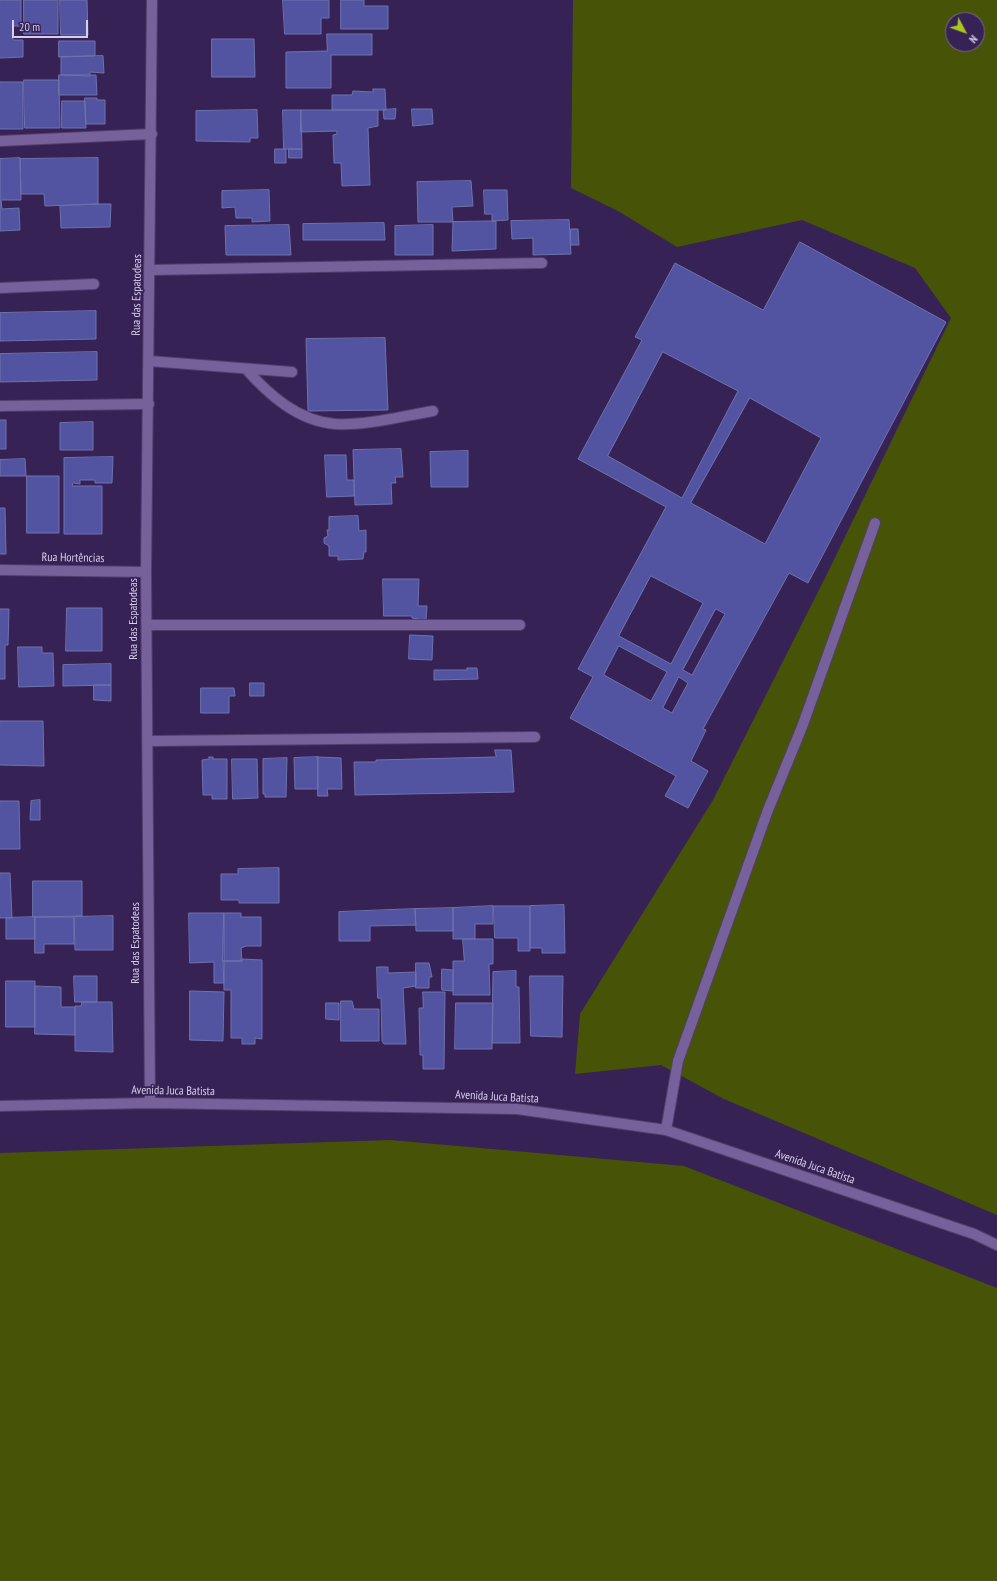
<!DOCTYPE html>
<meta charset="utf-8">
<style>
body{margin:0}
#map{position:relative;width:997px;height:1581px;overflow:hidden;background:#372255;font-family:"PT Sans Narrow",sans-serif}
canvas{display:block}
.north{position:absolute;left:945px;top:12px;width:40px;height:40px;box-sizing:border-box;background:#372255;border:1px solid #776691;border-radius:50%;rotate:131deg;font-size:11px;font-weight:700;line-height:16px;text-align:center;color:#d6ccec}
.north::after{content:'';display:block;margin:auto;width:14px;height:18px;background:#a9c71a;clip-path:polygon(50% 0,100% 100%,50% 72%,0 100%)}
.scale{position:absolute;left:12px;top:20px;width:76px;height:18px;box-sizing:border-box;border:2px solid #d6ccec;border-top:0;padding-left:5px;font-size:12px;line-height:14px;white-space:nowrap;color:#d6ccec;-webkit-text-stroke:3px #372255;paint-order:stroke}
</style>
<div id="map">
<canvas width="997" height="1581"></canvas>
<div class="north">N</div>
<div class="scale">20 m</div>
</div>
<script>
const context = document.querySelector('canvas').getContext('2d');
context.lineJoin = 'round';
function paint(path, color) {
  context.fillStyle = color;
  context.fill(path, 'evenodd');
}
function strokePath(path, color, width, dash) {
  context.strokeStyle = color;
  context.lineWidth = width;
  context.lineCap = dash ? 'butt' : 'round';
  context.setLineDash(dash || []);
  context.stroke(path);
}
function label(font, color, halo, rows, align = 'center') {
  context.font = font + ' "PT Sans Narrow",sans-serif';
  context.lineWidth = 3.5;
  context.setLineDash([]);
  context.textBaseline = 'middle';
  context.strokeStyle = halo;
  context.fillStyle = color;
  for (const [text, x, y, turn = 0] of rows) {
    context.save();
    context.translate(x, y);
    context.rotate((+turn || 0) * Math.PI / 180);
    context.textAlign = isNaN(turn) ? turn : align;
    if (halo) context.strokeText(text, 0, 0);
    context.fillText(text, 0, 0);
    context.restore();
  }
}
paint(new Path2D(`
 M573 0H997V1215L724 1099 661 1065 575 1074 580 1014 713 800 826 576 951 318 915 268 802 220 677 247 618 211 571 188ZM953 20H977V44H953Z
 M390 1140 684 1166 997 1288V1581H0V1153Z`), '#475407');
const building = new Path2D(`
 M0 0H21V26H13V40H23V57L0 58Z
 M24 0H58V34H24Z
 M60 0H87L88 35H61Z
 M283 0H329V18H321V34H285Z
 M341 0H364V6H388V29H341Z
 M327 34H372V55H331V88H286V52L327 51Z
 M212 39H254L255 77H212Z
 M59 41H95V56L59 57Z
 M103 56 104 73 90 72V76L61 75V57Z
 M59 75H96L97 95H59Z
 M24 80H59L60 128H25Z
 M0 82H23V129H0Z
 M373 89H385L386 110H332V95H352L353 91 373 92Z
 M85 98H97V100H105V124H86Z
 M62 101H85L86 128H62Z
 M396 109 395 119H384L383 110Z
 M412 109H432L433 124 413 126Z
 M257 110 258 138H250V142L196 141V111Z
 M283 110H301L302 149H284Z
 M301 110H378V126L368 128 370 185 342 186 341 163H334L333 135 337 134V131L301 132Z
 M275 149H286V163H275Z
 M289 149H302V158H289Z
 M20 158 21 200H1L2 209 19 208 20 230 0 231V159Z
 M98 158V204L45 206 44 194H21L20 159Z
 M471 181 473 206 452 207 453 222H418L417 182Z
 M269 190 270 221 252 222V218H236L235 207 222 208V191Z
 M484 190H507L508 220 492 221V214H485Z
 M98 204H111L110 227 61 228 60 206Z
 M569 220 571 254 533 255V238L512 239 511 221Z
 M492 221H496V249L452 251 453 222Z
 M384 223 385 240H303V224Z
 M289 225 291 255H226L225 226Z
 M433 225V255H395V226Z
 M571 229H578L579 245H571Z
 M800 242 946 322 808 583 789 573 703 729 706 730 691 761 708 771 688 808 665 796 676 776 570 718 593 677 578 669 666 507 578 459 642 340 635 337 675 263 763 310ZM663 352 738 391 682 498 608 456ZM750 398 821 438 765 544 691 503ZM651 576 703 603 671 664 619 636ZM716 609 725 614 692 675 683 670ZM619 646 667 672 651 701 604 675ZM679 677 688 683 672 713 663 708Z
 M96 311V339L0 341V313Z
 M385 338 388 410 308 411 306 339Z
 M97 352V380L0 382V354Z
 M0 420H6V449H0Z
 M93 422V450H60V423Z
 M401 449 403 477H395L396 483H391L392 504 355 505 353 450Z
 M468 451V487H431L430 452Z
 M325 455H346L347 480H354V496L327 497Z
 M113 457 112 483H95V480H80V484L73 483 72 486H102V534H64V458Z
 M25 459 26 476H0V460Z
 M27 476H59V533H27Z
 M0 508H5L6 554H0Z
 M358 516 359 531 366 530V552H364L363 559 338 560V556H329V546L324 543V538L328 536 327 530H329V517Z
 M383 579H419L418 606H427L426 620 419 621V619L412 618V616H384Z
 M67 608H102V651H66Z
 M0 609H9L8 645H5V679H0Z
 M410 635 433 636 432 660 409 659Z
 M18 647H42V653H53L54 686 19 687Z
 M111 664V685L63 686V665Z
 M467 668H477L478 679 434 680V670H467Z
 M250 683H264V696H250Z
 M94 685H111V701L94 700Z
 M201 688H234L235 696H229V713H201Z
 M0 721H43L44 766 0 765Z
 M495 750H511L514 792 355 795 354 762H376V760L496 757Z
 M209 757H213V759H227V799H212V795H203L202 760 209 759Z
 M318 757V789H295L294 758Z
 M318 757 341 758 342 789H327L328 796H318Z
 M287 758 286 797H265V794H263V759Z
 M232 759H257L258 798 233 799Z
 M40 800V820H30L31 801Z
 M0 801H19L20 849H0Z
 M279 868V903H239V900H221V874H238V869Z
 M0 873H10L12 918H0Z
 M33 881H82V916L33 917Z
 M564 905 565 953H542V948H530V906Z
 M493 906V924H475V939H453V908Z
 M494 906H530V951H518V938H495Z
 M453 908V931H416L415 909Z
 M415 909 416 925 370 926V941H339V912Z
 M189 913H224V983H214V962L190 963Z
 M224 913H241V917H261V946H246L241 948 242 961H223Z
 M113 916V950H75L74 917Z
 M35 917V939H6V918Z
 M35 917H74V944H44V953H35Z
 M463 939H493V964H489L490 995H453V961H464Z
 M241 959 262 960V1039L255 1038V1044H242V1038H231V990H224L223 961H242Z
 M416 963H429L432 977H429V988H416Z
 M377 967H388V973L416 972V986L403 988 406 1044H384L382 1041 381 998H378Z
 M442 969 453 970V991L442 990Z
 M516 971V987H519L520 1043H492L493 972Z
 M74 976H97V1002H75Z
 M530 976H563L562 1037 531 1036Z
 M6 981H35V1027H6Z
 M35 986 61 987V1007H75V1035L35 1034Z
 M190 991 224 992 223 1041 190 1040Z
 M423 992H445L444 1069H423V1055H420L419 1008H423Z
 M341 1001H352L354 1009H379V1041H341Z
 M82 1002H112L113 1052 75 1051V1006H81Z
 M326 1003H339V1020L326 1019Z
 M456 1003H493L492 1049H455Z`);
paint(building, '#5354a1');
strokePath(building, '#6e72ad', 1);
const service = new Path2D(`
 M0 141 152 134
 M150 270 542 263
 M0 288 94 284
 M149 361 292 372
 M246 369C269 395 298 421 335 424 365 426 403 416 433 411
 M0 406 149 404
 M0 570 146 572
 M147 625H520
 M148 741 535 737
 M666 1130 678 1061 768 810 802 727 875 523`);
const tertiary = new Path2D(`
 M150 1103 146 572 152 0`);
const secondary = new Path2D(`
 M0 1106 150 1103 517 1109 666 1130 974 1234 997 1245`);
strokePath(service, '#523e6b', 12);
strokePath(tertiary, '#523e6b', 12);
strokePath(secondary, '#523e6b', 12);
strokePath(service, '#76619a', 10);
strokePath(tertiary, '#76619a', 10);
strokePath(secondary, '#76619a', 10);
label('12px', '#d6ccec', '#372255', [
 ["Rua das Espatodeas",137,295,-89],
 ["Rua Hortências",73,558,1],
 ["Rua das Espatodeas",134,619,-90],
 ["Rua das Espatodeas",136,943,-90],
 ["Avenida Juca Batista",173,1091,1],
 ["Avenida Juca Batista",497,1097,3],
 ["Avenida Juca Batista",815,1167,19]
]);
</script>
